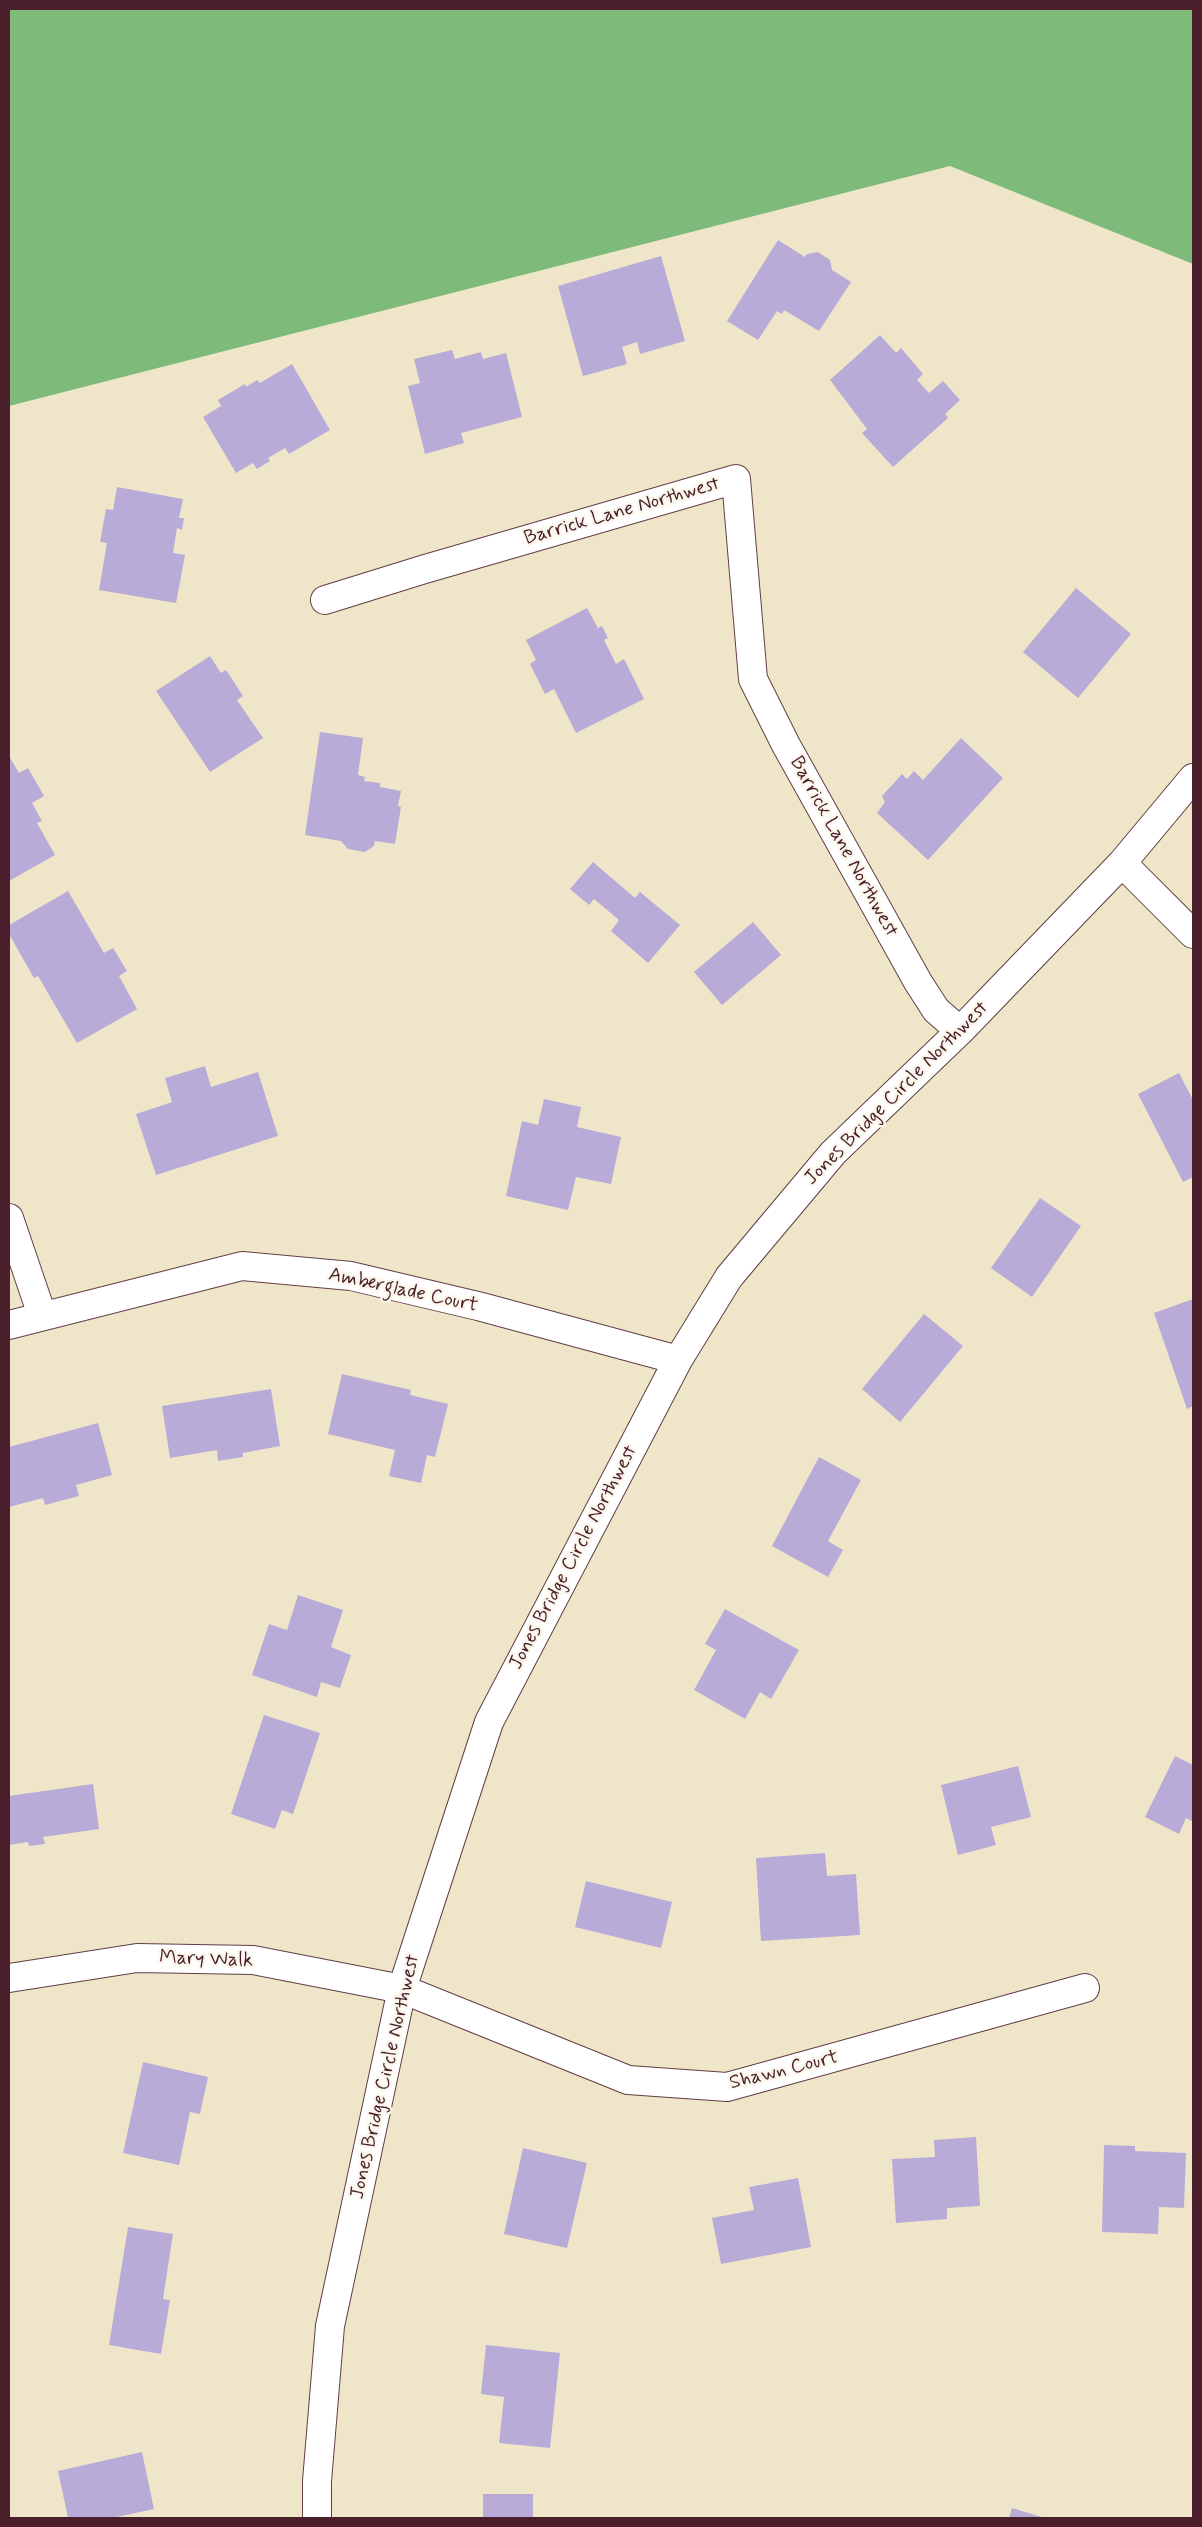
<!DOCTYPE html>
<style>
body{margin:0}
#map{position:relative;width:1202px;height:2527px;overflow:hidden;background:#efe6ca;font-family:Mynerve,sans-serif}
canvas{display:block}
.frame{position:absolute;inset:0;border:10px solid #4a1f2b;pointer-events:none}
</style>
<div id="map">
<canvas width="1202" height="2527"></canvas>
<div class="frame"></div>
</div>
<script>
const context = document.querySelector('canvas').getContext('2d');
context.lineJoin = 'round';
function paint(path, color) {
  context.fillStyle = color;
  context.fill(path, 'evenodd');
}
function strokePath(path, color, width, dash) {
  context.strokeStyle = color;
  context.lineWidth = width;
  context.lineCap = dash ? 'butt' : 'round';
  context.setLineDash(dash || []);
  context.stroke(path);
}
function label(font, color, halo, rows, align = 'center') {
  context.font = font + ' Mynerve,sans-serif';
  context.lineWidth = 5;
  context.setLineDash([]);
  context.textBaseline = 'middle';
  context.strokeStyle = halo;
  context.fillStyle = color;
  for (const [text, x, y, turn = 0] of rows) {
    context.save();
    context.translate(x, y);
    context.rotate((+turn || 0) * Math.PI / 180);
    context.textAlign = isNaN(turn) ? turn : align;
    if (halo) context.strokeText(text, 0, 0);
    context.fillText(text, 0, 0);
    context.restore();
  }
}
paint(new Path2D(`
 M9 9H1193V264L950 166 9 406Z`), '#7eba7a');
paint(new Path2D(`
 M778 240 805 257 807 254 818 252 830 260 832 270 851 282 819 331 784 310 782 314 777 311 758 340 727 321Z
 M661 256 685 341 640 354 637 342 622 347 627 364 583 376 558 286Z
 M880 335 896 353 901 348 923 374 917 380 929 393 943 381 960 400 945 414 948 418 893 467 862 433 867 429 830 380Z
 M452 350 455 359 481 352 483 359 506 353 522 417 461 433 464 443 425 454 408 386 420 383 414 359Z
 M292 364 330 430 289 454 285 448 268 458 270 461 257 469 253 463 236 473 203 417 221 406 218 400 245 384 246 387 257 380 260 383Z
 M117 487 183 499 179 518H184L182 530 177 528 173 553 185 555 176 603 99 590 107 543 100 542 106 509 113 510Z
 M1076 588 1131 634 1078 698 1023 652Z
 M587 608 598 628 602 626 608 638 604 640 616 664 624 659 644 699 576 733 554 689 545 694 530 664 536 660 526 640Z
 M210 656 221 673 226 670 243 696 237 700 263 738 210 772 156 691Z
 M320 732 363 738 358 775 365 777 364 781 380 783V787L401 791 398 806 401 807 395 844 375 841 374 846 365 852 348 849 341 841 305 835Z
 M961 738 1003 778 928 860 877 813 885 802 882 796 902 774 907 779 914 771 923 780Z
 M9 756 19 773 28 768 44 796 32 803 42 821 37 823 55 855 9 881Z
 M593 862 635 898 640 892 680 925 648 963 611 931 619 920 594 899 589 905 570 889Z
 M68 891 104 953 113 948 127 971 119 976 137 1009 77 1043 38 976 34 978 9 934V925Z
 M753 922 781 955 722 1005 694 972Z
 M205 1066 211 1087 258 1072 278 1136 156 1175 136 1114 172 1102 165 1078Z
 M1179 1073 1193 1100V1177L1183 1182 1138 1094Z
 M544 1099 581 1107 577 1127 621 1137 611 1184 576 1177 568 1210 506 1196 522 1121 538 1125Z
 M1040 1198 1081 1226 1032 1297 991 1268Z
 M1193 1299V1406L1187 1409 1154 1313Z
 M924 1314 963 1346 900 1422 862 1389Z
 M342 1374 411 1390 410 1395 448 1404 435 1457 427 1455 421 1483 389 1476 395 1450 328 1434Z
 M271 1389 280 1446 243 1453V1457L218 1461 217 1450 170 1458 162 1406Z
 M98 1423 112 1475 76 1485 79 1496 45 1505 43 1498 9 1507V1447Z
 M819 1457 861 1480 828 1541 843 1550 828 1577 772 1546Z
 M298 1595 343 1610 331 1647 351 1655 340 1688 321 1682 317 1697 252 1675 269 1624 287 1630Z
 M725 1609 799 1650 771 1699 760 1692 745 1719 694 1690 716 1650 705 1644Z
 M264 1715 320 1733 293 1814 282 1810 275 1829 231 1814Z
 M1175 1756 1193 1765V1822L1186 1818 1179 1834 1145 1817Z
 M1018 1766 1031 1817 991 1827 996 1845 958 1855 941 1785Z
 M93 1784 99 1829 43 1837 45 1844 29 1846 28 1842 9 1845V1796Z
 M825 1853 827 1876 856 1874 860 1935 761 1941 756 1858Z
 M586 1881 672 1902 661 1948 575 1927Z
 M143 2062 208 2077 200 2114 190 2112 179 2165 123 2153Z
 M976 2137 980 2206 947 2208V2219L896 2223 892 2159 935 2157 934 2140Z
 M1104 2145 1135 2146V2151L1186 2153 1184 2208 1159 2207 1158 2234 1102 2232Z
 M523 2148 587 2163 567 2248 504 2234Z
 M798 2178 811 2247 721 2264 712 2218 754 2210 749 2187Z
 M128 2227 173 2234 163 2299 170 2300 161 2354 109 2345Z
 M486 2345 560 2353 550 2448 499 2443 504 2397 481 2394Z
 M142 2452 154 2509 112 2518H68L58 2471Z
 M483 2494H533V2518H483Z
 M1012 2508 1045 2518H1009Z`), '#b9abd7');
const minor = new Path2D(`
 M325 600 425 569 736 479 753 679 786 745 918 982 936 1010 960 1031
 M1122 863 1193 934
 M9 1218 42 1315
 M9 1325 242 1266 351 1276 478 1306 678 1360
 M9 1978 137 1958 253 1960 402 1989 628 2080 727 2087 1085 1988
 M317 2518V2481L330 2326 402 1989 489 1722 678 1360 729 1277 833 1153 960 1031 1122 863 1193 778`);
strokePath(minor, '#633d43', 30);
strokePath(minor, '#fff', 28);
label('20px', '#4a1f2b', '#fbf7ec', [
 ["Barrick Lane Northwest",622,512,-16],
 ["Barrick Lane Northwest",843,847,61],
 ["Jones Bridge Circle Northwest",897,1094,-45],
 ["Amberglade Court",403,1291,12],
 ["Jones Bridge Circle Northwest",574,1558,-62],
 ["Mary Walk",206,1960,2],
 ["Shawn Court",784,2071,-14],
 ["Jones Bridge Circle Northwest",386,2077,-77]
]);
</script>
